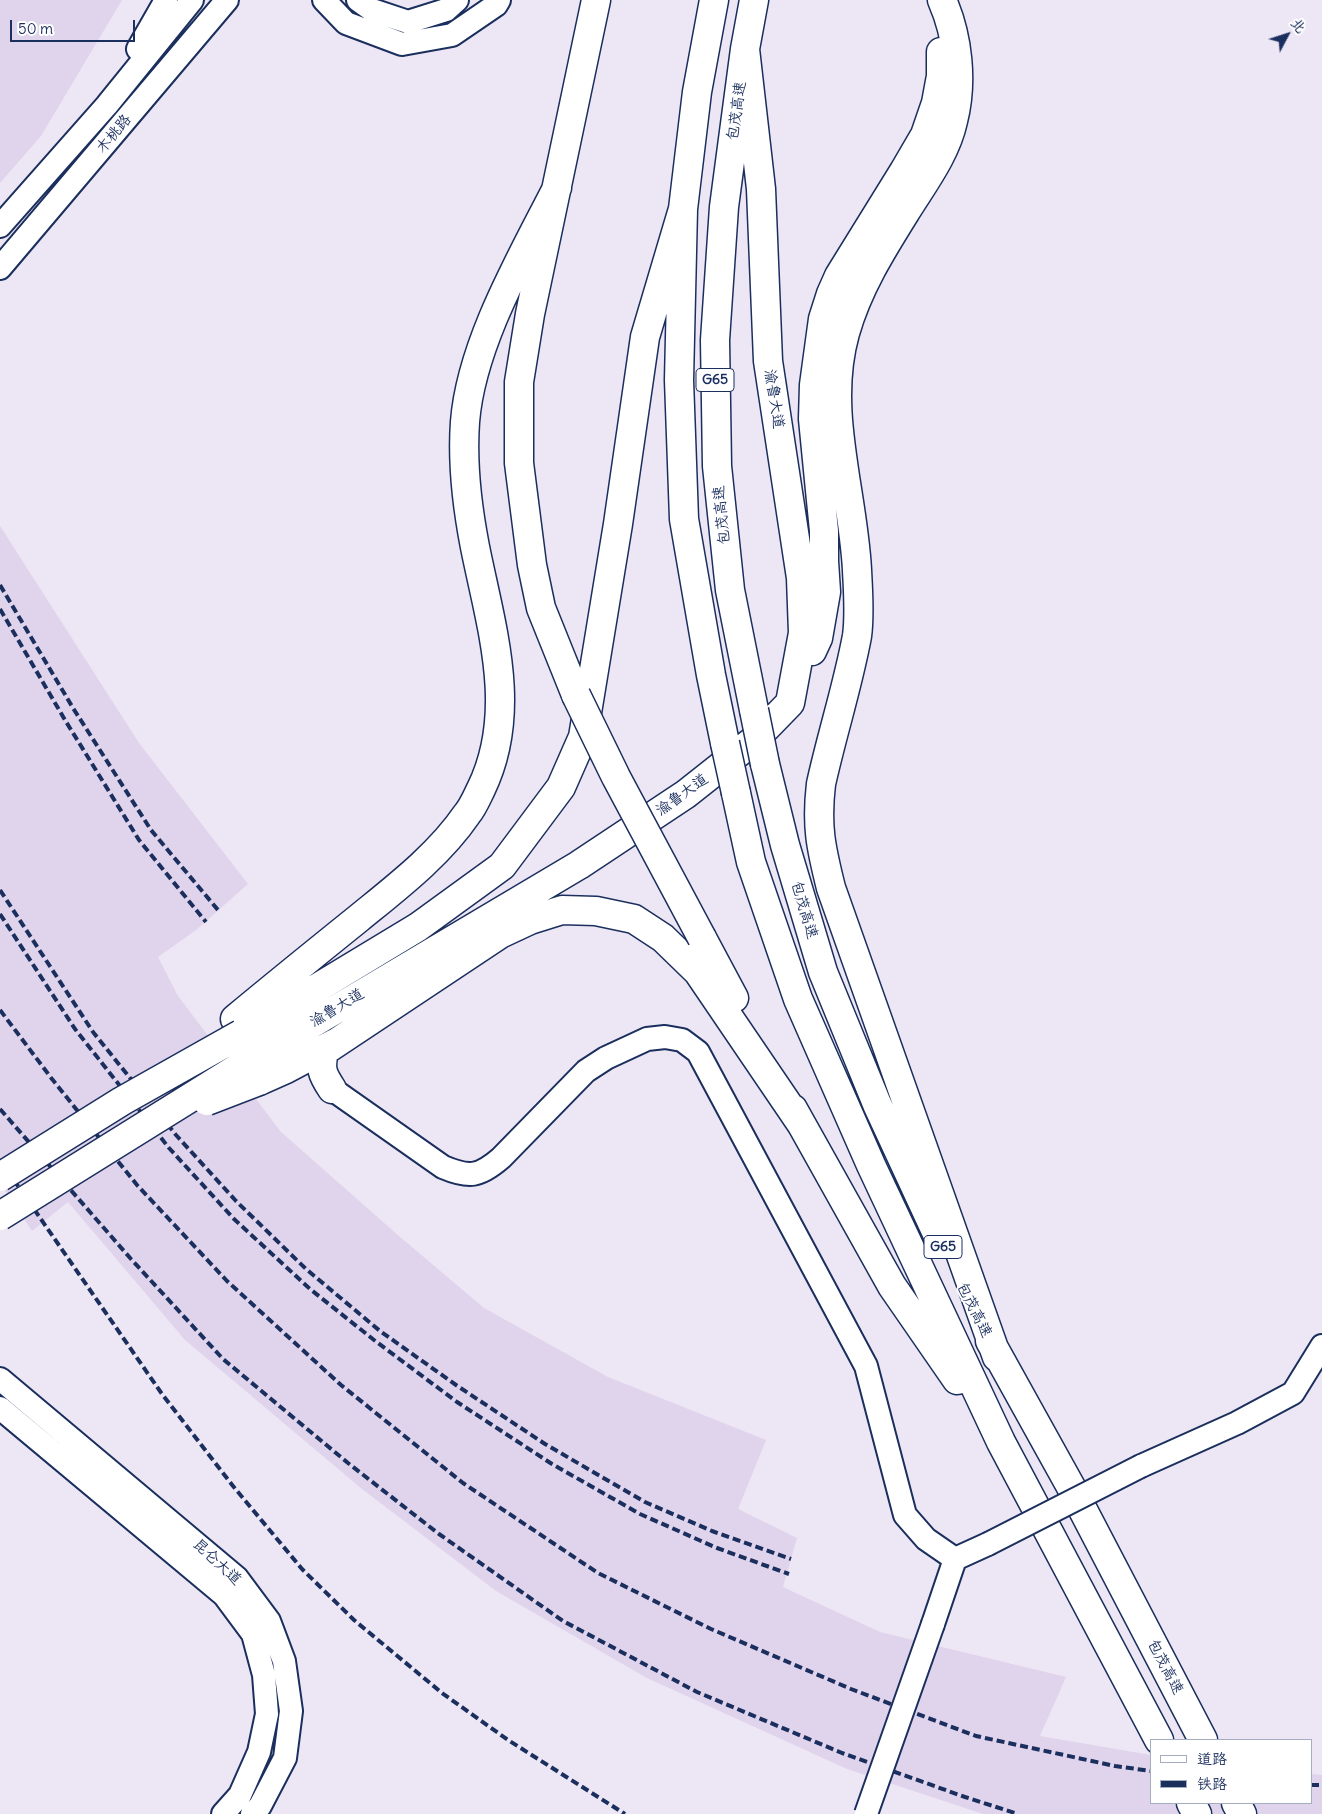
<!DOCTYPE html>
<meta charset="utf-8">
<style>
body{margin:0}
#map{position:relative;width:1322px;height:1814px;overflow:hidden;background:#ede6f4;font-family:Delius,"LXGW WenKai TC",sans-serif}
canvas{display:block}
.legend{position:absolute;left:1150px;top:1739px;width:162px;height:65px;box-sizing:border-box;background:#fff;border:1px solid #a4acbf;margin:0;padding:6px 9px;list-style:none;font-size:15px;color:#1b2f5e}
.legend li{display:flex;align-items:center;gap:10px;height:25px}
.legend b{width:25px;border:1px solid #a4acbf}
.north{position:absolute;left:1262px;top:10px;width:50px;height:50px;-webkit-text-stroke:4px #fff;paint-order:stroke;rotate:50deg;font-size:14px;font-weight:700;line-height:20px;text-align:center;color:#1b2f5e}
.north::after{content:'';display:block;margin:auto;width:18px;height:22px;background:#1b2f5e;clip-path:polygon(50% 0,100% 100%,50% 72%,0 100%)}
.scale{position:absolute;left:10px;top:20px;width:125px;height:22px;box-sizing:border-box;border:2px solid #1b2f5e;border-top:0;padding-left:6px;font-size:15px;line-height:18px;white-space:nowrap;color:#1b2f5e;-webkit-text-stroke:4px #fff;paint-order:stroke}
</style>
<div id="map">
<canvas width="1322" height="1814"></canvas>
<ul class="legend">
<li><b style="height:6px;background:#fff"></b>道路</li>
<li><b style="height:6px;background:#1b2f5e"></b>铁路</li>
</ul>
<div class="north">北</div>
<div class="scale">50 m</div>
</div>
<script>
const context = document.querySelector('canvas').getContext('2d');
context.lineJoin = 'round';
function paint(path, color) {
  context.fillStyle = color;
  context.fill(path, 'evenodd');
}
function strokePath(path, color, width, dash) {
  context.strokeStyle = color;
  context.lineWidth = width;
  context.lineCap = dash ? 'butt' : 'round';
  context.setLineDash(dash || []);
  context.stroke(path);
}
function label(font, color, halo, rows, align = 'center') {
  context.font = font + ' Delius,"LXGW WenKai TC",sans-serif';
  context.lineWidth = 4;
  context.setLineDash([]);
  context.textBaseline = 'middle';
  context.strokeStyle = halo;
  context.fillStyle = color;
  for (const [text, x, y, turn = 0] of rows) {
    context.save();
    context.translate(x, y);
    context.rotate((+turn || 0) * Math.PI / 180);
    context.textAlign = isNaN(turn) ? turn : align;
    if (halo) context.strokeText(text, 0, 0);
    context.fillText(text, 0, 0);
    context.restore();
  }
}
paint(new Path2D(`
 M0 0H122L41 136 0 183Z
 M0 526 139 743 248 884 196 930 158 957 178 996 281 1132 399 1236 484 1308 608 1377 766 1440 738 1509 797 1538 783 1587 880 1632 1066 1677 1040 1736 1151 1755V1803H1311V1774L1322 1775V1814H983L847 1769 647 1678 496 1591 362 1489 185 1340 68 1202 32 1231 0 1183Z`), '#e0d4ec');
const minor = new Path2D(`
 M324 0 346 23 402 44 452 35 496 5 499 0
 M358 0 372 10 408 22 446 10 457 0
 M138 49 166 0
 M0 226 107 105 192 0
 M0 268 227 0
 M332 1089 443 1167C469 1178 479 1177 501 1158L586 1071 606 1058 647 1039 665 1037 682 1040 698 1052 866 1366 905 1515 926 1539 955 1559
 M0 1379 237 1578 269 1621 284 1661 291 1711 285 1758 260 1806 252 1814
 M0 1408 224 1595 253 1634 264 1675 267 1714 259 1752 240 1795 223 1814
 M1141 1466 1237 1423 1293 1393 1322 1346
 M933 1624 955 1559 988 1544`);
const highway = new Path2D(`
 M714 0 697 92 683 209 679 380 684 519 711 675 725 743
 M942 0C958 36 963 82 953 121 946 153 925 181 908 208 883 248 858 287 845 333 823 411 853 491 857 570 858 591 860 615 857 636 848 685 832 734 821 784 816 826 821 848 831 888L997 1357
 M812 651 818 638 826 592 824 561V531L813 419 814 385 823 319 831 294 839 276 904 171 925 135 936 103 941 76V52
 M576 695 541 608 532 565 519 463V382L530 314 596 0
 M754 710 730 590 717 466 715 340 724 207 745 49 754 0
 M765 764 785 845 823 972 877 1104 940 1240
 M736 793 751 862 798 999 871 1165 1001 1442 1159 1740
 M702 938 734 998
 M235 1019C276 985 318 951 359 918 397 887 439 855 467 814 473 807 477 797 481 789 519 711 491 627 475 547 467 506 462 464 465 422 471 344 522 257 557 188
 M241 1034 418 927 502 866 561 787 583 737 618 524 645 337 683 209
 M254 1058 579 865 686 794 753 741 790 703 803 633 801 578 768 361 761 189 745 49
 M259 1081 286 1069 335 1043
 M332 1089C322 1074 320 1069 324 1051L500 934 530 920 562 910 596 911 634 919 663 938 698 972 802 1125
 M793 1109 892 1286 957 1380
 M990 1341 1071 1487 1203 1740
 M1191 1803 1197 1814
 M1236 1803 1242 1814`);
strokePath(minor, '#1b2f5e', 26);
strokePath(highway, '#1b2f5e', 31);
strokePath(minor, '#fff', 22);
strokePath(highway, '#fff', 28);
strokePath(new Path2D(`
 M0 585 73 708 151 830 218 910
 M0 609 65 720 139 840 206 922
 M0 890 93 1032 176 1135 236 1201 306 1269 380 1331 456 1385 545 1444 645 1502 712 1531 791 1559
 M0 914 75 1029 169 1148 234 1219 310 1289 374 1340 457 1402 552 1464 640 1514 717 1548 789 1574
 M0 1010 52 1079 137 1185 227 1281 341 1385 463 1483 598 1573 711 1629 851 1689 976 1736 1115 1766 1151 1771
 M0 1109 131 1259 223 1359 348 1463 439 1534 563 1621 697 1692 842 1753 965 1797 1018 1814
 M0 1160 162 1394 233 1486 302 1569 354 1620 442 1693 508 1740 625 1814
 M1311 1785H1322`), '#1b2f5e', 4, [8, 4]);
const minorBridge = new Path2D(`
 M988 1544 1141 1466
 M866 1814 933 1624`);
const highwayBridge = new Path2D(`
 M576 695 616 777 702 938
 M754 710 765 764
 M725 743 736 793
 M207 1101 259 1081
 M0 1177 122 1101 241 1034
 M0 1216 254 1058`);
strokePath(minorBridge, '#1b2f5e', 26, []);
strokePath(highwayBridge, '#1b2f5e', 31, []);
strokePath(minorBridge, '#fff', 22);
strokePath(highwayBridge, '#fff', 28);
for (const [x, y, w] of [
 [715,380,38],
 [943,1247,38]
]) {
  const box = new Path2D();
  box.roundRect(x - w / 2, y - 11.5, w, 23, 4);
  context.fillStyle = '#fff';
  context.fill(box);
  strokePath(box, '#1b2f5e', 1);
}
label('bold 14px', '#1b2f5e', null, [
 ["G65",715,380],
 ["G65",943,1247]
]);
label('15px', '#1b2f5e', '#fff', [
 ["包茂高速",737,111,-82],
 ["木桃路",114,134,-50],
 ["渝鲁大道",774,399,81],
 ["包茂高速",722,515,-96],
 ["渝鲁大道",682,795,-36],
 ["包茂高速",804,910,73],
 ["渝鲁大道",337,1008,-31],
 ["包茂高速",974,1310,63],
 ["昆仑大道",217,1562,43],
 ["包茂高速",1165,1667,62]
]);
</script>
